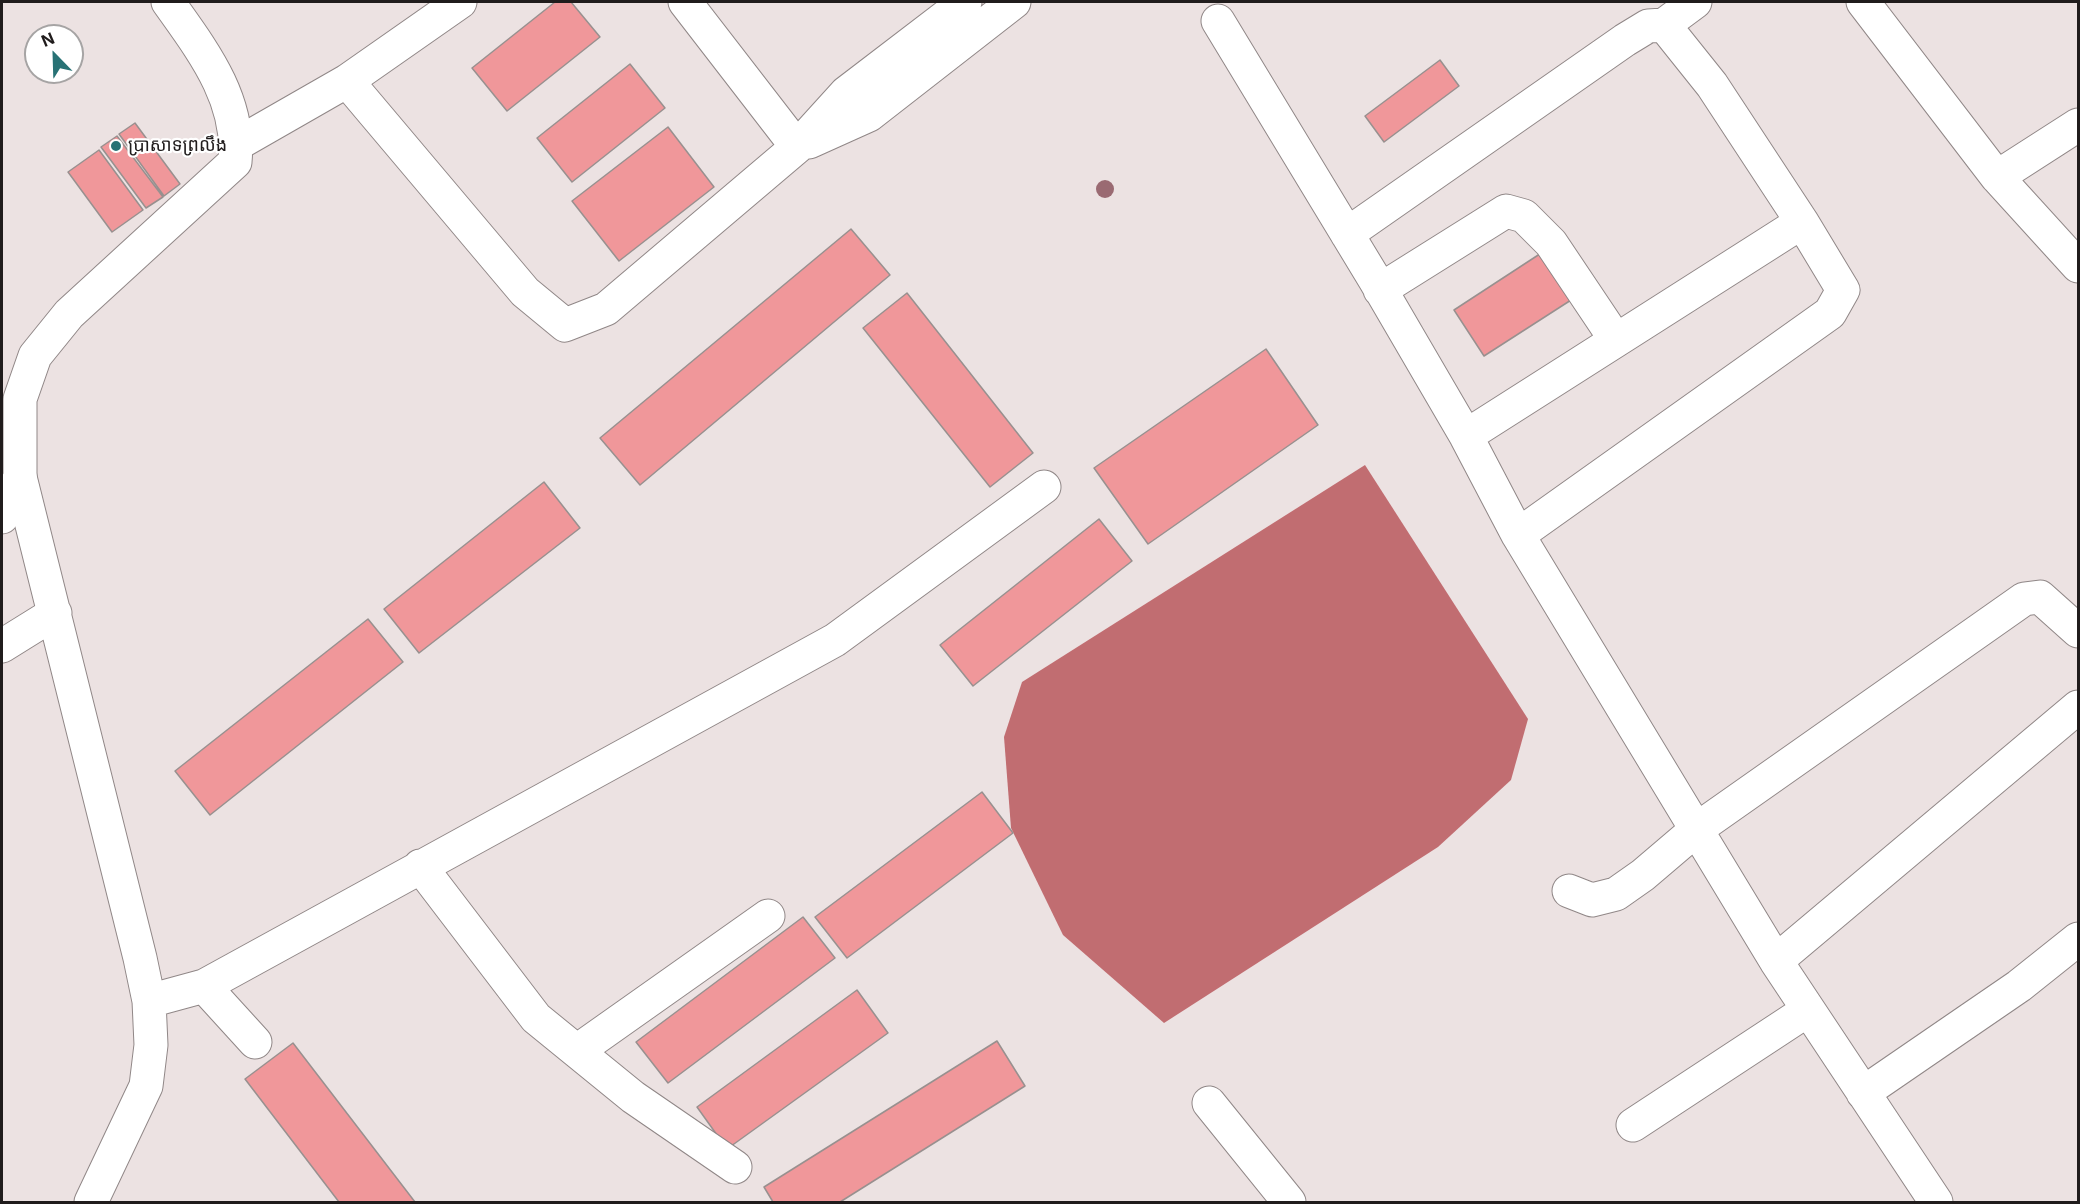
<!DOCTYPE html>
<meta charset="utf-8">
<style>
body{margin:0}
#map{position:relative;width:2080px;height:1204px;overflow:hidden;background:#ece2e2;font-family:Inter,sans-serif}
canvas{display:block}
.frame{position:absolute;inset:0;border:3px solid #201c1c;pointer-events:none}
.north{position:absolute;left:24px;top:24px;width:60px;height:60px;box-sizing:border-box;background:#fff;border:2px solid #a6a4a4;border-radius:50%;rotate:337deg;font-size:16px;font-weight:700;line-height:24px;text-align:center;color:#201c1c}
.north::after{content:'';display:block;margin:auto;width:21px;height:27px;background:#287275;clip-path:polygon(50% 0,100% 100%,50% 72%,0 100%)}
</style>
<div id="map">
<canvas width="2080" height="1204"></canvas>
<div class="frame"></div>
<div class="north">N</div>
</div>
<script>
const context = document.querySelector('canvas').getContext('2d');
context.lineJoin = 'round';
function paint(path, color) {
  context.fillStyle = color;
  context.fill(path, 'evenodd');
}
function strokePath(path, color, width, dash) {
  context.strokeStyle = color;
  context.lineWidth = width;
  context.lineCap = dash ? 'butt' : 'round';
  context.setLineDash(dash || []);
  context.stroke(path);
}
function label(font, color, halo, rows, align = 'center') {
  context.font = font + ' Inter,"Noto Sans Khmer",sans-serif';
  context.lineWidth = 4.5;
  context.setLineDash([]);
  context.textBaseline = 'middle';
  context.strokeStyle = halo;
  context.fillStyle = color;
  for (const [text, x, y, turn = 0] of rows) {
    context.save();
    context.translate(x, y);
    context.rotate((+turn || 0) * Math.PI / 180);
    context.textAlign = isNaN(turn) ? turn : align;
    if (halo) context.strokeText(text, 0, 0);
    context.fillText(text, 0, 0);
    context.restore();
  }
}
paint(new Path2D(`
 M1365 465 1528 719 1511 780 1438 847 1164 1023 1063 935 1011 828 1004 737 1022 682Z`), '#c16d71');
const building = new Path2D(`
 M555 2H571L600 37 507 111 472 68Z
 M1440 60 1459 86 1384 142 1365 116Z
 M630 64 665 108 572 182 537 138Z
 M135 123 180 184 164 196 119 134Z
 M668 127 714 187 619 261 572 201Z
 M117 136 163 197 146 208 101 147Z
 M99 150 143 210 112 232 68 172Z
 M851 229 890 275 640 485 600 438Z
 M1552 246 1582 293 1484 356 1454 310Z
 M907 293 1033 453 990 487 863 328Z
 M1266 349 1318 425 1148 544 1094 468Z
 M544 482 580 528 419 653 384 609Z
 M1099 519 1132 561 973 686 940 645Z
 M368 619 403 662 210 815 175 771Z
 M982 792 1013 833 847 958 815 917Z
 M803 917 835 958 668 1083 636 1042Z
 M857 990 888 1033 727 1149 697 1107Z
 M997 1041 1025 1086 840 1202H773L764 1187Z
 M293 1043 415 1202H339L245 1079Z`);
paint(building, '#f0979a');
strokePath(building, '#98908f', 1.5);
const minor = new Path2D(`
 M685 2 797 147
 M1863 2 1997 177 2078 266
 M1218 21 1375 280 1466 436 1518 535 1776 961 1936 1202
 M347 81 525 292 565 325 606 309 797 147 846 93 965 2
 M809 142 869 115 1014 2
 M237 144 347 81 460 2
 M1997 177 2078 125
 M1347 234 1625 40 1648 26 1664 25 1695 2
 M1380 290 1506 211 1524 216 1551 243 1616 340
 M1466 436 1802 222 1712 85 1664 25
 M20 477 140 958 149 1001 151 1045 146 1086 91 1202
 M1518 535 1830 313 1843 290 1802 222
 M2 646 55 613
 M420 866 536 1018 633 1097 735 1167
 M1569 891 1592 900 1616 894 1643 875 1697 829 2024 599 2040 597 2078 631
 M1776 961 2078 707
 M204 986 255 1042
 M149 1001 204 986 835 640 1044 487
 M577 1051 768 916
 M1863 1093 2019 986 2078 939
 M1209 1103 1289 1202
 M1633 1125 1808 1010`);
const major = new Path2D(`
 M2 517 20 477V399L35 356 69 314 235 162C241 99 202 50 168 2`);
strokePath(minor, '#908787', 35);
strokePath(major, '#908787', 35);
strokePath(minor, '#fff', 33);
strokePath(major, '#fff', 33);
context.fillStyle = '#9a6a72';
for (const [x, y] of [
 [1105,189]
]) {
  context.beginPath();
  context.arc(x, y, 9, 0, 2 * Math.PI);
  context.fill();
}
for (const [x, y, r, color] of [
 [116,146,6,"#287275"]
]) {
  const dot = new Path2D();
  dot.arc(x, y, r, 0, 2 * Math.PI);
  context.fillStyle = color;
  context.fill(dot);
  strokePath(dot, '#fff', 2);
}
label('18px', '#201c1c', '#fff', [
 ["ប្រាសាទព្រលឹង",128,146]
], 'left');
</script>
